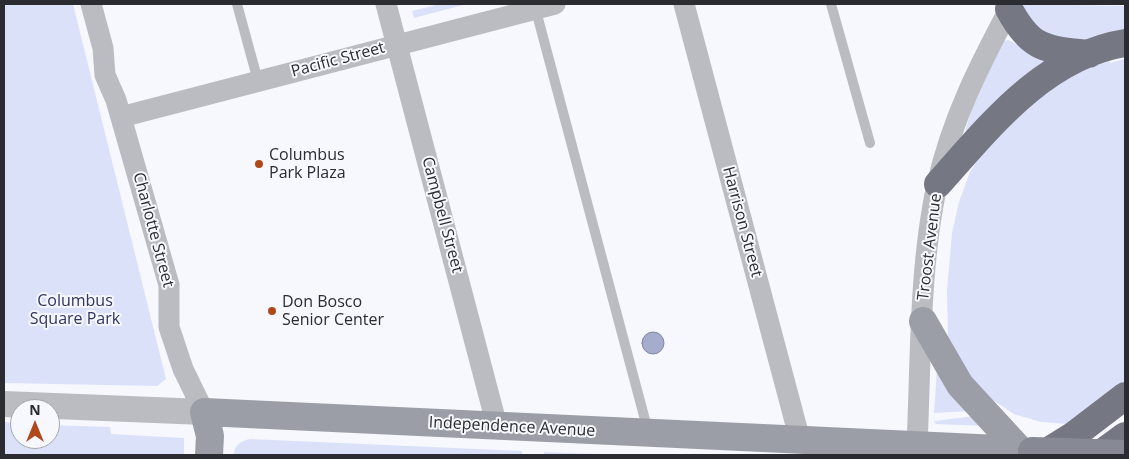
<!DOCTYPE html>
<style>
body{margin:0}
#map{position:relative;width:1129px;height:459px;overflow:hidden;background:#f6f8fd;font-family:"Open Sans",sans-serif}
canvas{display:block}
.frame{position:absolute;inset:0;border:5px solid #2b2c31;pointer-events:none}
.north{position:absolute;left:10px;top:399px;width:50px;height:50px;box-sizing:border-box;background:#f6f8fd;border:1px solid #a5a6ab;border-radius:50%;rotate:0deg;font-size:14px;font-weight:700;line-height:20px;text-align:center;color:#2b2c31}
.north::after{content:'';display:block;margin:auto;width:18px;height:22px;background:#af491c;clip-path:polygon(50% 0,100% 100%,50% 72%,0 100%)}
</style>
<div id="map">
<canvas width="1129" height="459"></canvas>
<div class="frame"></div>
<div class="north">N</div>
</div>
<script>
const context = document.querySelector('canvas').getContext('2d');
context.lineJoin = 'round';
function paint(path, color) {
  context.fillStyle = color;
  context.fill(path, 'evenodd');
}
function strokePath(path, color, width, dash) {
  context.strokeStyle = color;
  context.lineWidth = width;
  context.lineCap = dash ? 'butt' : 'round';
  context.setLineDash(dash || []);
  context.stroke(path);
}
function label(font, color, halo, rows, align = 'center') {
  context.font = font + ' "Open Sans",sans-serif';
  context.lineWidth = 4;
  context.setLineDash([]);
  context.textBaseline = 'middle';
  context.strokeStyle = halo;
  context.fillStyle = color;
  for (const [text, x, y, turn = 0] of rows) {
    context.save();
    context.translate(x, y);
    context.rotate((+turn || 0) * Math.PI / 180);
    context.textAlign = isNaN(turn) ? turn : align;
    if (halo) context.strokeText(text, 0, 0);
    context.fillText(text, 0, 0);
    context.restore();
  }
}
paint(new Path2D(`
 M4 4H73L166 379 157 386 4 383Z
 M440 4H467L414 18 412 11Z
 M1024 4 1125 6V35L1085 44H1054L1022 12Z
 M1008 40 1034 53 1055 58 964 139C970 104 989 71 1004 41Z
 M1108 58 1110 63 1125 59V381L1067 424 1041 422 1014 414 970 385 953 353 948 336 947 290 952 233 959 202 970 172 989 142 1045 88Z
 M937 368 970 411 934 413Z
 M976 416 986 426 936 424 934 421Z
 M4 422 20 423V439H50V425L110 427 111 434 184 438V455H4Z
 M250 439 522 451V455H234C234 445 241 441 250 439Z
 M544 452 623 455H544Z`), '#dce1fa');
const water = new Path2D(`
 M642 343a11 11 0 1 1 22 0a11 11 0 1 1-22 0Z`);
paint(water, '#a6accc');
strokePath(water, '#81869e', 1);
strokePath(new Path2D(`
 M237 4 258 81
 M831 4 870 143
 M535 7 648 431`), '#babcc2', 10);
strokePath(new Path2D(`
 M91 4 103 48 105 75 116 100 169 285V327L183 369 204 412
 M386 4 497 426
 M684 4 800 440
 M121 117 555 4
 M917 445C921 360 919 268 937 185 952 118 980 64 1012 4`), '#babcc2', 21);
strokePath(new Path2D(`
 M4 404 204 412`), '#babcc2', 26);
strokePath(new Path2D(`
 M923 321 960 385 1020 450
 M209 455 210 436 204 412 1020 450`), '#9c9ea7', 28);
strokePath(new Path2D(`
 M1009 9C1031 50 1045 49 1089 54
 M938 184C989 127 1044 56 1125 43
 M1042 455 1074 435 1125 396
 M1099 455 1125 436`), '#757783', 28);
strokePath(new Path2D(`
 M1032 451 1125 454`), '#878994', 28);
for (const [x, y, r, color] of [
 [259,164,5,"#af491c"],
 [272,311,5,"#af491c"]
]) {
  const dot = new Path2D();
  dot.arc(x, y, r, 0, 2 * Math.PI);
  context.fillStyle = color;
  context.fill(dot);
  strokePath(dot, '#f6f8fd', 2);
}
label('16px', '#2b2c31', '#f6f8fd', [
 ["Pacific Street",338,60,-15],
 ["Campbell Street",442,215,75],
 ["Harrison Street",742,222,75],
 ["Charlotte Street",153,230,75],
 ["Troost Avenue",930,247,-83],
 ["Independence Avenue",512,427,3]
]);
label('16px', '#2b2c31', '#f6f8fd', [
 ["Columbus",269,155],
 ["Park Plaza",269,173],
 ["Don Bosco",282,302],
 ["Senior Center",282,320]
], 'left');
label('16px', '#2f3460', '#f6f8fd', [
 ["Columbus",75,301],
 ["Square Park",75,319]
]);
</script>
